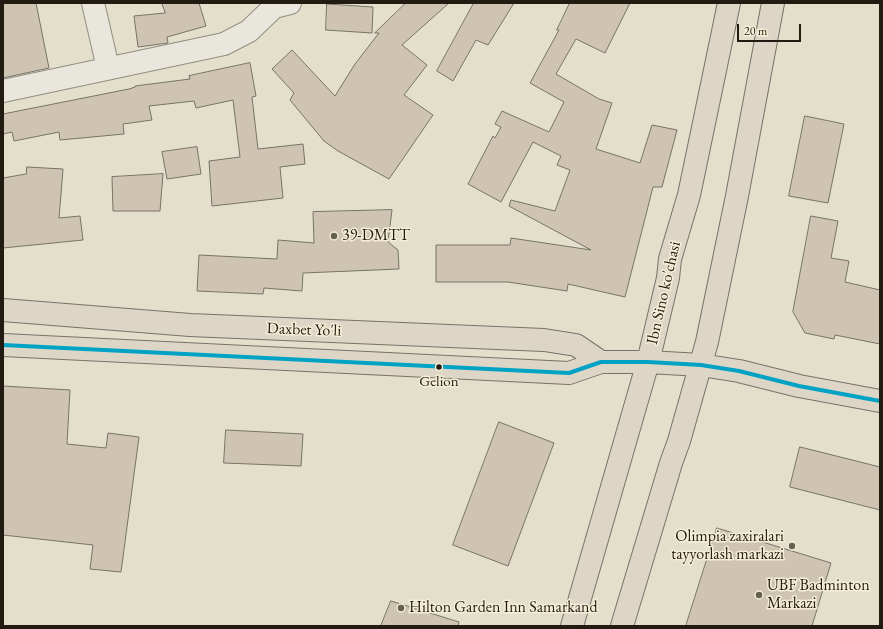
<!DOCTYPE html>
<style>
body{margin:0}
#map{position:relative;width:883px;height:629px;overflow:hidden;background:#e4dfca;font-family:"EB Garamond",serif}
canvas{display:block}
.frame{position:absolute;inset:0;border:4px solid #221b11;pointer-events:none}
.scale{position:absolute;left:737px;top:24px;width:64px;height:18px;box-sizing:border-box;border:2px solid #221b11;border-top:0;padding-left:5px;font-size:12px;line-height:14px;white-space:nowrap;color:#221b11;-webkit-text-stroke:3px #f4eed6;paint-order:stroke}
</style>
<div id="map">
<canvas width="883" height="629"></canvas>
<div class="frame"></div>
<div class="scale">20 m</div>
</div>
<script>
const context = document.querySelector('canvas').getContext('2d');
context.lineJoin = 'round';
function paint(path, color) {
  context.fillStyle = color;
  context.fill(path, 'evenodd');
}
function strokePath(path, color, width, dash) {
  context.strokeStyle = color;
  context.lineWidth = width;
  context.lineCap = dash ? 'butt' : 'round';
  context.setLineDash(dash || []);
  context.stroke(path);
}
function label(font, color, halo, rows, align = 'center') {
  context.font = font + ' "EB Garamond",serif';
  context.lineWidth = 3;
  context.setLineDash([]);
  context.textBaseline = 'middle';
  context.strokeStyle = halo;
  context.fillStyle = color;
  for (const [text, x, y, turn = 0] of rows) {
    context.save();
    context.translate(x, y);
    context.rotate((+turn || 0) * Math.PI / 180);
    context.textAlign = isNaN(turn) ? turn : align;
    if (halo) context.strokeText(text, 0, 0);
    context.fillText(text, 0, 0);
    context.restore();
  }
}
const building = new Path2D(`
 M3 3H36L49 68 3 78Z
 M162 3H199L206 26 167 37 168 43 138 47 134 16 165 13Z
 M406 3H449L402 45 427 65 404 95 433 115 389 179 338 151 324 141 290 100 294 93 272 69 292 50 335 96 355 64 379 33H375Z
 M474 3H514L488 45 476 40 453 81 437 71Z
 M570 3H630L605 53 576 39 556 74 599 99 612 103 596 149 640 163 652 125 677 130 662 187H653L625 297 568 284 567 291 508 282H436V245H510L511 238 591 250 509 206 511 200 555 211 570 170 557 165 561 156 533 142 501 202 468 184 493 136 495 138 501 127 495 124 502 111 549 132 564 102 530 83 559 30H557Z
 M327 4 373 7 372 33 326 30Z
 M250 63 256 96 252 97 258 149 303 144 305 164 280 167 283 198 212 206 209 161 240 157 233 100 196 108 194 101 149 106 152 120 123 124 124 134 60 140 59 132 14 141 12 132 3 134V114L129 89 135 87V86L190 79 189 76Z
 M805 116 844 124 828 203 789 196Z
 M197 147 201 174 167 179 162 152Z
 M27 167 63 169 59 218 80 216 83 240 3 248V178L26 174Z
 M163 174 160 211H113L112 177Z
 M392 210 388 242 398 250 399 269 303 273 302 291 264 288 263 294 197 291 199 255 277 259 278 240 314 243 313 212Z
 M811 216 838 221 831 258 849 261 845 282 880 290V344L835 335 834 339 805 333 793 312Z
 M3 386 70 390 67 444 106 448 108 433 139 437 121 572 90 569 93 545 3 535Z
 M499 422 554 443 508 566 453 545Z
 M226 430 303 434 301 466 224 463Z
 M800 447 880 467V510L790 487Z
 M717 528 831 563 812 626H686Z
 M391 601 459 622 458 626H381Z`);
paint(building, '#cfc4b2');
strokePath(building, '#767368', 1);
const minor = new Path2D(`
 M93 3 108 68
 M3 91 224 44 249 31 274 7 290 3`);
const major = new Path2D(`
 M3 310 190 325 544 340 576 345 601 362
 M3 345 569 373 601 362H648L701 365 739 371 799 386 880 401
 M572 626 648 362 668 278 670 259 689 195 729 3
 M622 626 671 463 679 441 707 342 737 196 773 3`);
strokePath(minor, '#918e81', 24);
strokePath(major, '#767368', 24);
strokePath(minor, '#e9e7dd', 22);
strokePath(major, '#ddd6c7', 22);
strokePath(new Path2D(`
 M3 345 569 373 601 362H648L701 365 739 371 799 386 880 401`), '#02a2c5', 4);
for (const [x, y, r, color] of [
 [334,236,4,"#666052"],
 [439,367,3.5,"#221b11"],
 [792,546,4,"#666052"],
 [759,595,4,"#666052"],
 [401,608,4,"#666052"]
]) {
  const dot = new Path2D();
  dot.arc(x, y, r, 0, 2 * Math.PI);
  context.fillStyle = color;
  context.fill(dot);
  strokePath(dot, '#f4eed6', 1.5);
}
label('15px', '#221b11', '#f4eed6', [
 ["Gelion",439,382]
]);
label('16px', '#221b11', '#f4eed6', [
 ["39-DMTT",342,236],
 ["Olimpia zaxiralari",784,537,"right"],
 ["tayyorlash markazi",784,555,"right"],
 ["UBF Badminton",767,586],
 ["Markazi",767,604],
 ["Hilton Garden Inn Samarkand",409,608]
], 'left');
label('16px', '#221b11', '#f4eed6', [
 ["Ibn Sino ko'chasi",664,293,-77],
 ["Daxbet Yo'li",304,330,2]
]);
</script>
